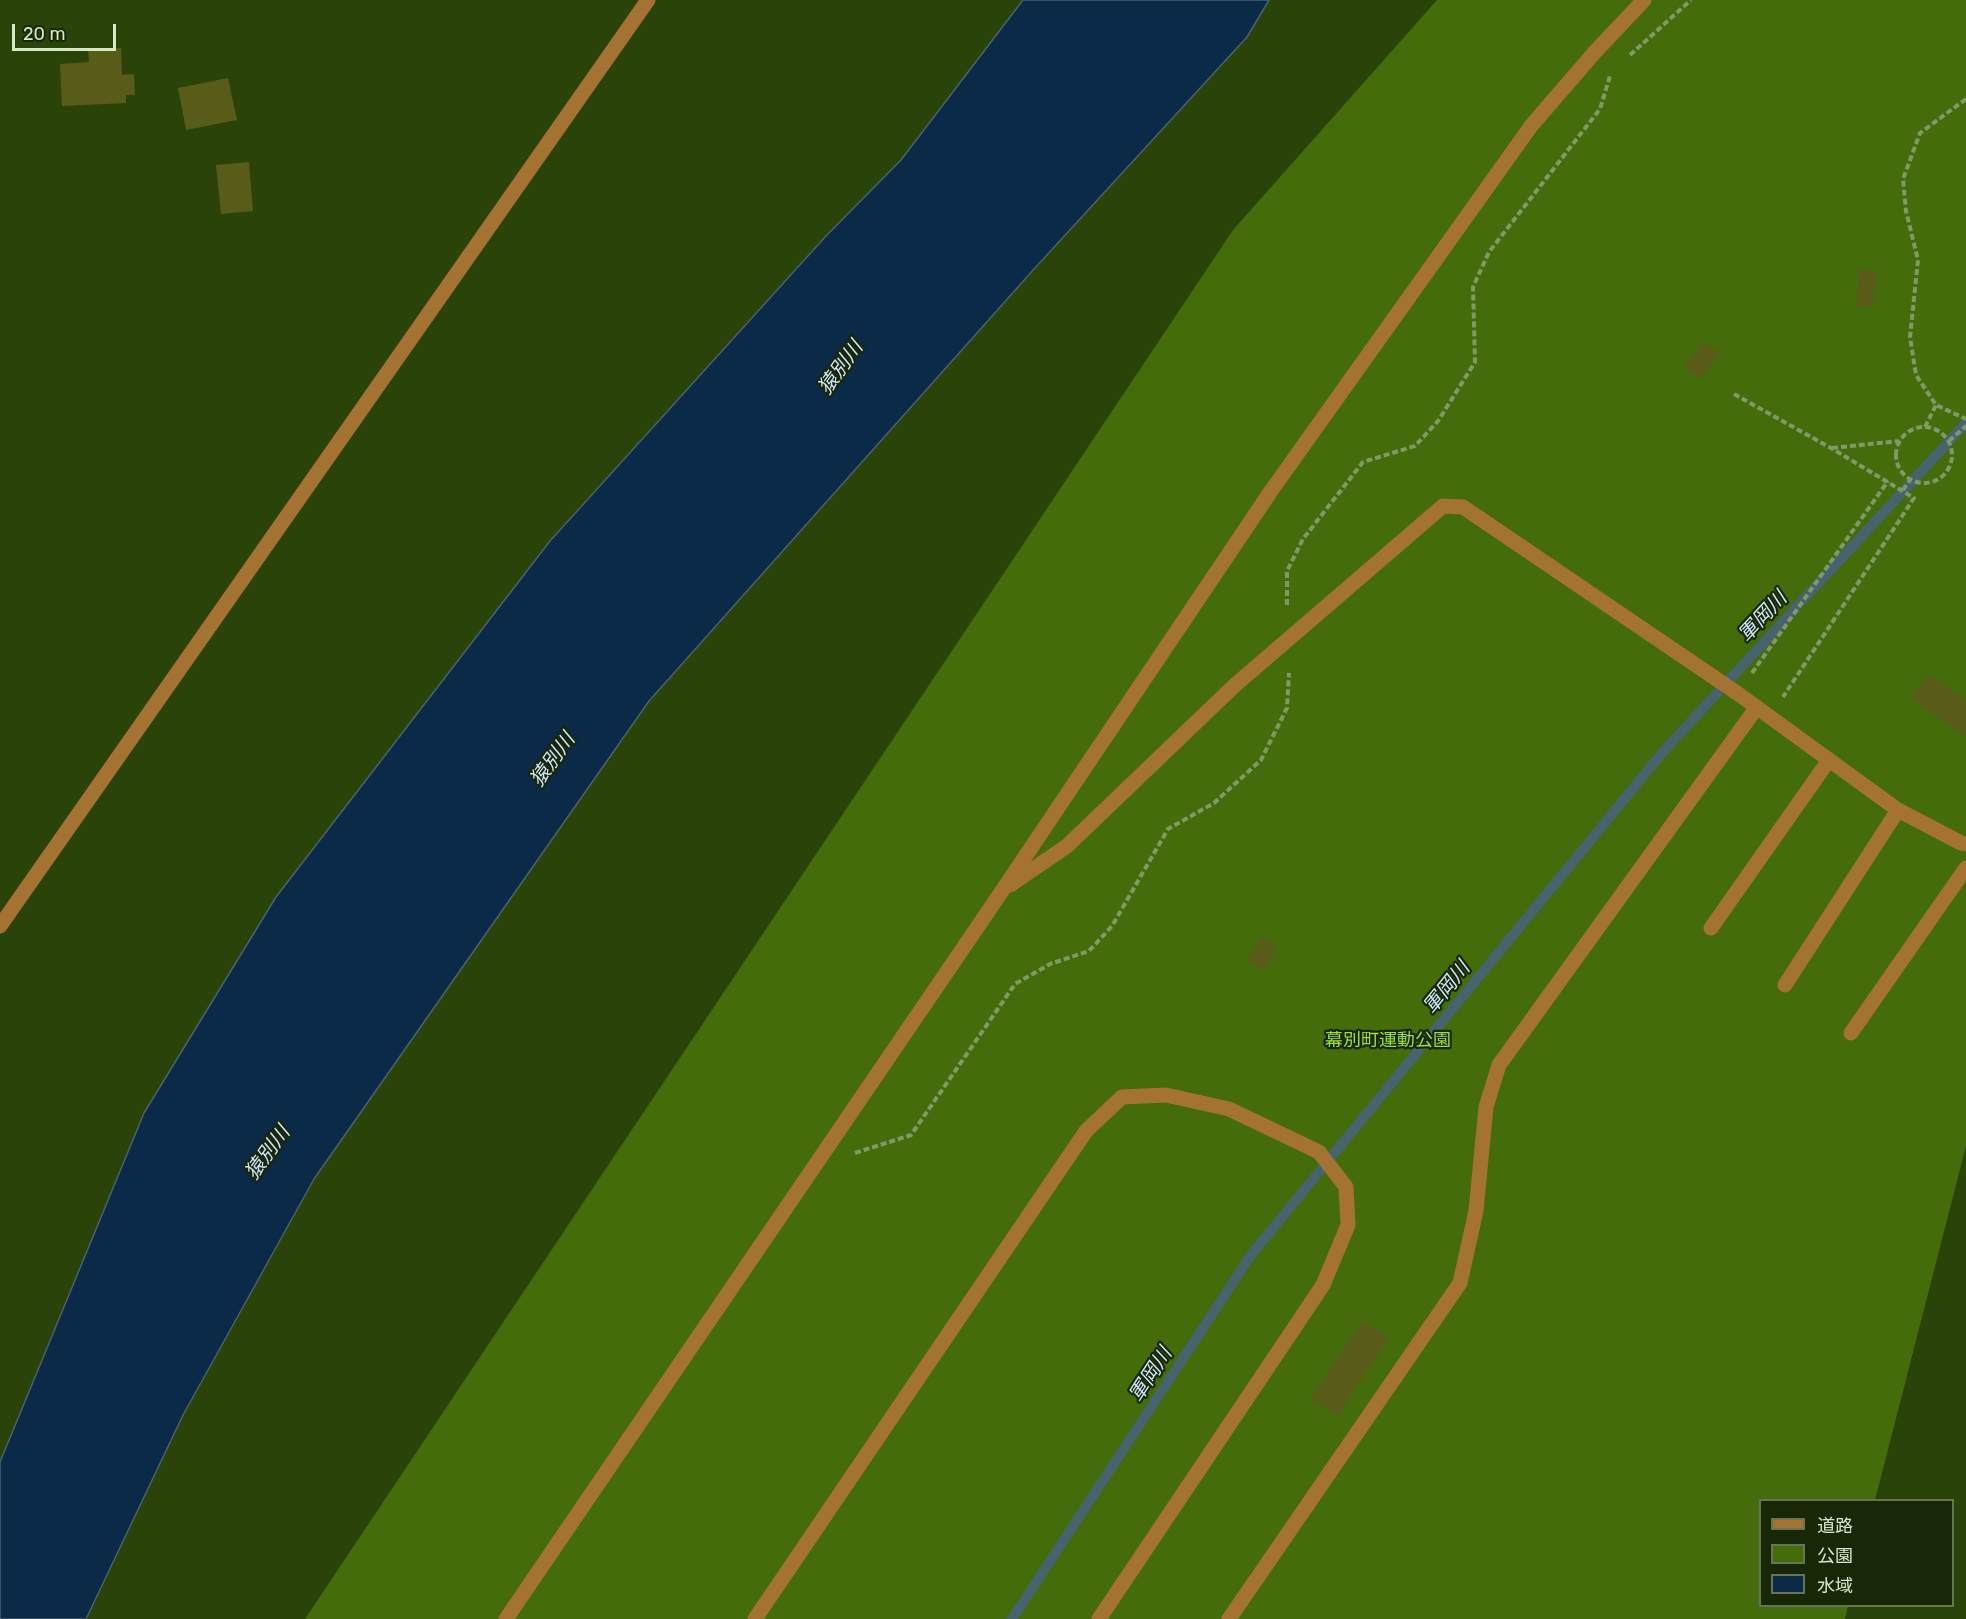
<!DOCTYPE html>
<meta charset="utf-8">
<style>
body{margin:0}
#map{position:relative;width:1966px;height:1619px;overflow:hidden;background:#2a4309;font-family:Rubik,"Noto Sans JP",sans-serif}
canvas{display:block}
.legend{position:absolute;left:1759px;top:1499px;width:195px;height:108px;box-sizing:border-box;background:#182708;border:2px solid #637553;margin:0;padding:8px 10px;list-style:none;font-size:18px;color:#d4e9c3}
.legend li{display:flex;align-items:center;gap:12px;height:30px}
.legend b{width:30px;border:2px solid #637553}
.scale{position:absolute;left:12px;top:24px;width:104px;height:27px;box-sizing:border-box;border:3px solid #d4e9c3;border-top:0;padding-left:8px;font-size:18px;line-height:21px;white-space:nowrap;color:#d4e9c3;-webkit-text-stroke:4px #182708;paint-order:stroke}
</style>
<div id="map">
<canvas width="1966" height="1619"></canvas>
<ul class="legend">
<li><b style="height:8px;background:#a47331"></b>道路</li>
<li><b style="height:16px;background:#446c0a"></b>公園</li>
<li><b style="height:16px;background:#0b2a48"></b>水域</li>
</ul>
<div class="scale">20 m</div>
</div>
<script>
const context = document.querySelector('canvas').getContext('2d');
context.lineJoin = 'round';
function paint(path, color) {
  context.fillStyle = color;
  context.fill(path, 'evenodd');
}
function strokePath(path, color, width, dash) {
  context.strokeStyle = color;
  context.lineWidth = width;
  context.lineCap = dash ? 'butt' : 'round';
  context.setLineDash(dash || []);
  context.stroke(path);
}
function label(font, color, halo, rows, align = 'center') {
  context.font = font + ' Rubik,"Noto Sans JP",sans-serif';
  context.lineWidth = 4.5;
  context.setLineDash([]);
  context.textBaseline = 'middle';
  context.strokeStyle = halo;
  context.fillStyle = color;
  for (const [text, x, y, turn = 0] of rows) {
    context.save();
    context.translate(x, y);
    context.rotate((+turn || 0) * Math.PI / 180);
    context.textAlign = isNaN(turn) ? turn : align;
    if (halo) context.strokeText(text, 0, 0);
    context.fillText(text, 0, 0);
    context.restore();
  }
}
paint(new Path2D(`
 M1437 0H1966V1146L1875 1500H1760V1606H1848L1845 1619H305L1233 230Z`), '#446c0a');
const water = new Path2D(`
 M1023 0H1269L1247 37 1034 269 649 701 314 1179 183 1415 86 1619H0V1462L144 1113 276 897 550 541 826 236 901 160Z`);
paint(water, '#0b2a48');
strokePath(water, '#47636d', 1.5);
strokePath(new Path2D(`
 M1012 1619 1251 1255 1662 753 1966 423`), '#47636d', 10);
paint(new Path2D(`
 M121 48 122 75 134 74 135 95H126V103L62 106 60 64 89 62 88 49Z
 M228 78 237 120 186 130 178 88Z
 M249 162 253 211 221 214 216 165Z
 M1860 269 1877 272 1872 308 1856 306Z
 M1704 342 1720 353 1700 379 1684 367Z
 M1929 674 1966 700V737L1911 698Z
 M1261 937 1278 947 1264 971 1247 960Z
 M1362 1321 1389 1338 1337 1416 1311 1398Z`), '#595b18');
strokePath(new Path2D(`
 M1630 55 1691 0
 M1966 99 1920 133 1903 179 1906 211 1918 260 1910 337 1916 375 1936 405 1966 419
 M1734 394 1831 448 1914 498 1783 697
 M1925 427 1936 405
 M1896 455a28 28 0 1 1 56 0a28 28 0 1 1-56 0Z
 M1949 441 1966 426
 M1832 448 1899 441
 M1903 490 1910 480
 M1287 605V571L1303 539 1363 462 1415 446 1438 421 1475 362 1473 287 1489 252 1600 109 1610 76
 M1752 673 1888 481
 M855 1153 911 1135 1015 984 1050 964 1089 951 1112 926 1168 829 1214 803 1261 760 1287 708 1289 673`), '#819868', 4, [6, 3]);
strokePath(new Path2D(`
 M1010 885 1067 846 1234 686 1443 506 1463 507 1737 693 1898 810 1961 843 1966 844
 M0 926 648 0
 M1711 928 1829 760
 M1785 985 1898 810
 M1851 1033 1966 868
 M506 1619 1002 891 1271 491 1531 126 1594 53 1644 0
 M755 1619 1086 1131 1122 1097 1166 1095 1229 1109 1319 1152 1346 1187 1348 1225 1323 1285 1099 1619
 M1229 1619 1460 1283 1476 1211 1486 1107 1499 1065 1757 707`), '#a47331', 15);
label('18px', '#99e043', '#182708', [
 ["幕別町運動公園",1388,1041]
]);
label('italic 20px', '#cfe5fc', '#182708', [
 ["猿別川",841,368,-54],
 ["軍岡川",1763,617,-47],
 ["猿別川",553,760,-54],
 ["軍岡川",1447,988,-51],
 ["猿別川",268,1153,-54],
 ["軍岡川",1151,1375,-57]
]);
</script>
